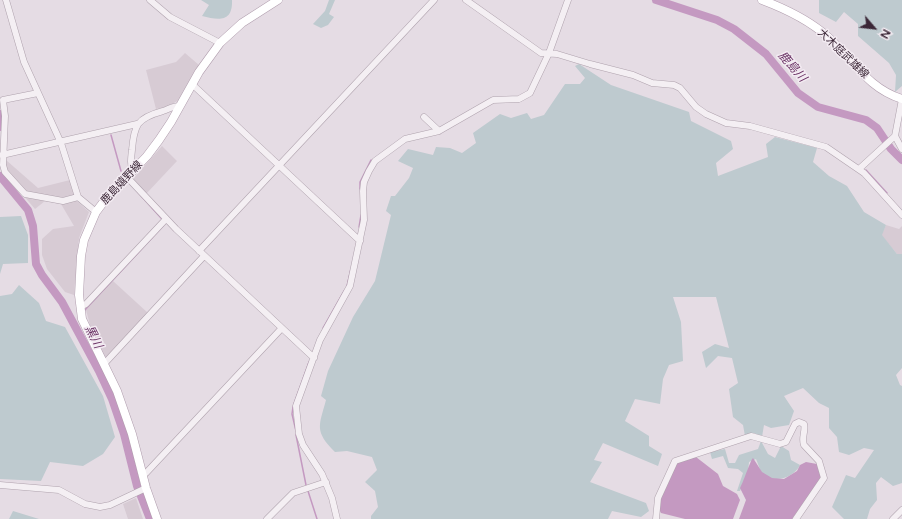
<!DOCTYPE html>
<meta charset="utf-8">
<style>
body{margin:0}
#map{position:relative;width:902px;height:519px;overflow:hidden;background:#e5dce4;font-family:"Varela Round",sans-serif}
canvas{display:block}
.north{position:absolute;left:854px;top:8px;width:40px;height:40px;-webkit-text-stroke:3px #f3ebf2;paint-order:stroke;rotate:118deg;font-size:11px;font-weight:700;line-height:16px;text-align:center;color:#3b2737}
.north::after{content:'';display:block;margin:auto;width:14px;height:18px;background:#3b2737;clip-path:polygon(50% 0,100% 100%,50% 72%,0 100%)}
</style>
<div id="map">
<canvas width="902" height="519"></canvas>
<div class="north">N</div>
</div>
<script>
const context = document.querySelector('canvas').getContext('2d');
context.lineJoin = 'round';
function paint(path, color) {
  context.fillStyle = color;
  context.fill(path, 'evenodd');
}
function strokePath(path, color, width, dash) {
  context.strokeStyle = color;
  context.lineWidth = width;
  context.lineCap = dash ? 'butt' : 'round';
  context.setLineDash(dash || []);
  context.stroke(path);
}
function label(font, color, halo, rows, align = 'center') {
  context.font = font + ' "Varela Round","Noto Sans JP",sans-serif';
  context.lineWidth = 3;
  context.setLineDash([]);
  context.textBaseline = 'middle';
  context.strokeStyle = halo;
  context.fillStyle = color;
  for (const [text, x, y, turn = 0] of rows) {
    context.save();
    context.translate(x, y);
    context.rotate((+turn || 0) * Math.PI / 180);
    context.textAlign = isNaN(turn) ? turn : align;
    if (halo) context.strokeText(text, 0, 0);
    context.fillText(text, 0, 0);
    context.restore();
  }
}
paint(new Path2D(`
 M185 53 199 65 179 100 167 107 156 109 146 70 176 62Z
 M162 146 177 161 146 194 133 179Z
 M1 160H6L38 188 70 180 77 201 89 212 79 238 74 295 65 292 47 269 42 255V239L53 229 74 226 61 204 45 201 35 209 4 173Z
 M886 225 899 229 902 226V254H897L881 235Z
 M113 281 148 313 106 358 90 325 86 310Z
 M136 498 143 519H128L123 504Z`), '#d7cbd4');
paint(new Path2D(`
 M201 0H232C233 23 218 20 202 16L209 5Z
 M329 0H335L329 14 334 17 328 25 321 28 313 24 325 11Z
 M819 0H902V86L895 92 896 75 889 63 858 36V24L844 12 836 22 819 13Z
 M579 64 611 85 689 112 691 121 731 141 733 149 716 163 718 176 768 157 766 144 775 137 817 148 813 162 829 176 847 186 864 212 886 225 882 235 897 254H902V368L896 375 900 385 902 386V483L893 486 881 477 876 483 877 500 870 509 867 519H844L832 507 846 475 855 478 874 450 864 448 849 455 839 452 837 437 829 428V408L819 403 803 388 784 396 794 411 789 425 771 428 764 425 762 437 754 433 745 436 743 425 733 417 729 389 738 383 732 358 718 356 706 368 702 352 715 344 729 348 716 297H673L681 322 683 361 669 365 663 379 660 404 635 399 625 421 649 436V446L662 454 658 466 603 443 594 460 602 462 590 482 646 503 649 511 641 517 612 511 608 519H371V516L378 507 375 491 365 482 377 470 372 457 347 451 335 452C314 431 319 426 326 400L321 396 328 371 353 317 375 281 391 215 386 211 391 196H395L409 178 413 168 398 161 408 149 433 155 436 147 450 148 462 153 476 143 473 133 500 114 511 118 527 113 531 119 544 115 565 84H580L585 78 575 66Z
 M21 216 28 235V263L3 264 0 274V217Z
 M19 285 39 303 46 321 65 327 103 396 115 437 103 454 83 466 50 462 41 481 0 479V296L12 294Z
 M761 441 768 454 775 458 781 446 789 451 791 460 800 465C794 478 772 485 761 472 759 468 758 463 756 459L749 462 748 472 740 491H737L743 473 738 469 728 468 723 456 712 459 710 452 725 449 729 463H735L739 455 758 449Z
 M13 511 39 519H9Z`), '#becacf');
paint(new Path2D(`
 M696 457 718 474 723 486 737 494 740 500 733 519H685L661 513 659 509C660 499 671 465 681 460 685 458 691 458 696 457Z
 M753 458 762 472 772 478 784 479 797 471 800 465 806 462 817 464 821 476 819 482 792 519H739L746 500 740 488C744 481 750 461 753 458Z`), '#c499c1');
strokePath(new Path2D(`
 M111 135 121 171
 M866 170 887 193
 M135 189 161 218
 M360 189V182L371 160
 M359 227 361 215
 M347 286 351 269
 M85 310 163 226
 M323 328 344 291
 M294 404 309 362
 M293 407 292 414 296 431
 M296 435 306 485
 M308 491 317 519`), '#c499c1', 1.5);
strokePath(new Path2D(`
 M656 0 717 20 734 29 766 54 798 93 818 107 866 120 877 128 891 149 902 160
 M0 114V127
 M0 176 28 210 33 226 36 264 42 275 62 302 99 371 112 399 124 434 137 486 150 519`), '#c499c1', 8);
const minor = new Path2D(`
 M6 0 24 62 61 143 78 197 96 212
 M150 0 170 17 220 43
 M466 0 541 53 557 54 590 64 633 75 652 83 674 85 680 88 696 107 706 114 726 123 750 126 826 147 864 173 902 215
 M193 85 360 241
 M38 93 3 100 5 116 3 165 5 172 25 194 63 201 78 197
 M424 117 439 131
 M895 136 902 149
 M2 155 137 124
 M859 169 895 136 902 99
 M133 172C130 165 131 158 132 150 134 125 137 118 163 111 169 109 173 106 180 106
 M127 177 176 229 314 358
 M199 251 434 0
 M80 307 86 304 166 219
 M104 364 204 256
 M142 474 146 473 281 329
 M0 485 59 490 85 504 100 507 110 505 146 488
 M267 519 293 493 326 482
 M337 519 332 498 322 474 303 445 299 434 296 406 320 340 350 286 364 220 363 191 364 182 369 171 375 161 405 139 439 131 493 100 519 99 530 93 549 53 568 0
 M656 519 658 498 675 461 751 436 780 444 786 442 795 424 799 422 804 424C806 431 801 438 804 445L819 461 824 478 796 519
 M893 519 902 510`);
const major = new Path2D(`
 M762 0C786 9 809 20 828 37 854 60 867 88 902 99
 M157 519 146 488 132 434 117 391 82 319 79 295 81 256 84 240 96 212 105 200 147 156 159 140 171 122 199 72 220 43 242 23 278 0`);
strokePath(minor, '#afa2ad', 7);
strokePath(major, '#b09dad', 9);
strokePath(minor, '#f4eff3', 6);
strokePath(major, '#fff', 8);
label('11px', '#3b2737', '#f3ebf2', [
 ["大木庭武雄線",843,54,44],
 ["鹿島嬉野線",122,183,-47]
]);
label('italic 12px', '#6b3466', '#f3ebf2', [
 ["鹿島川",792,67,49],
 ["黒川",93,337,63]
]);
</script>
